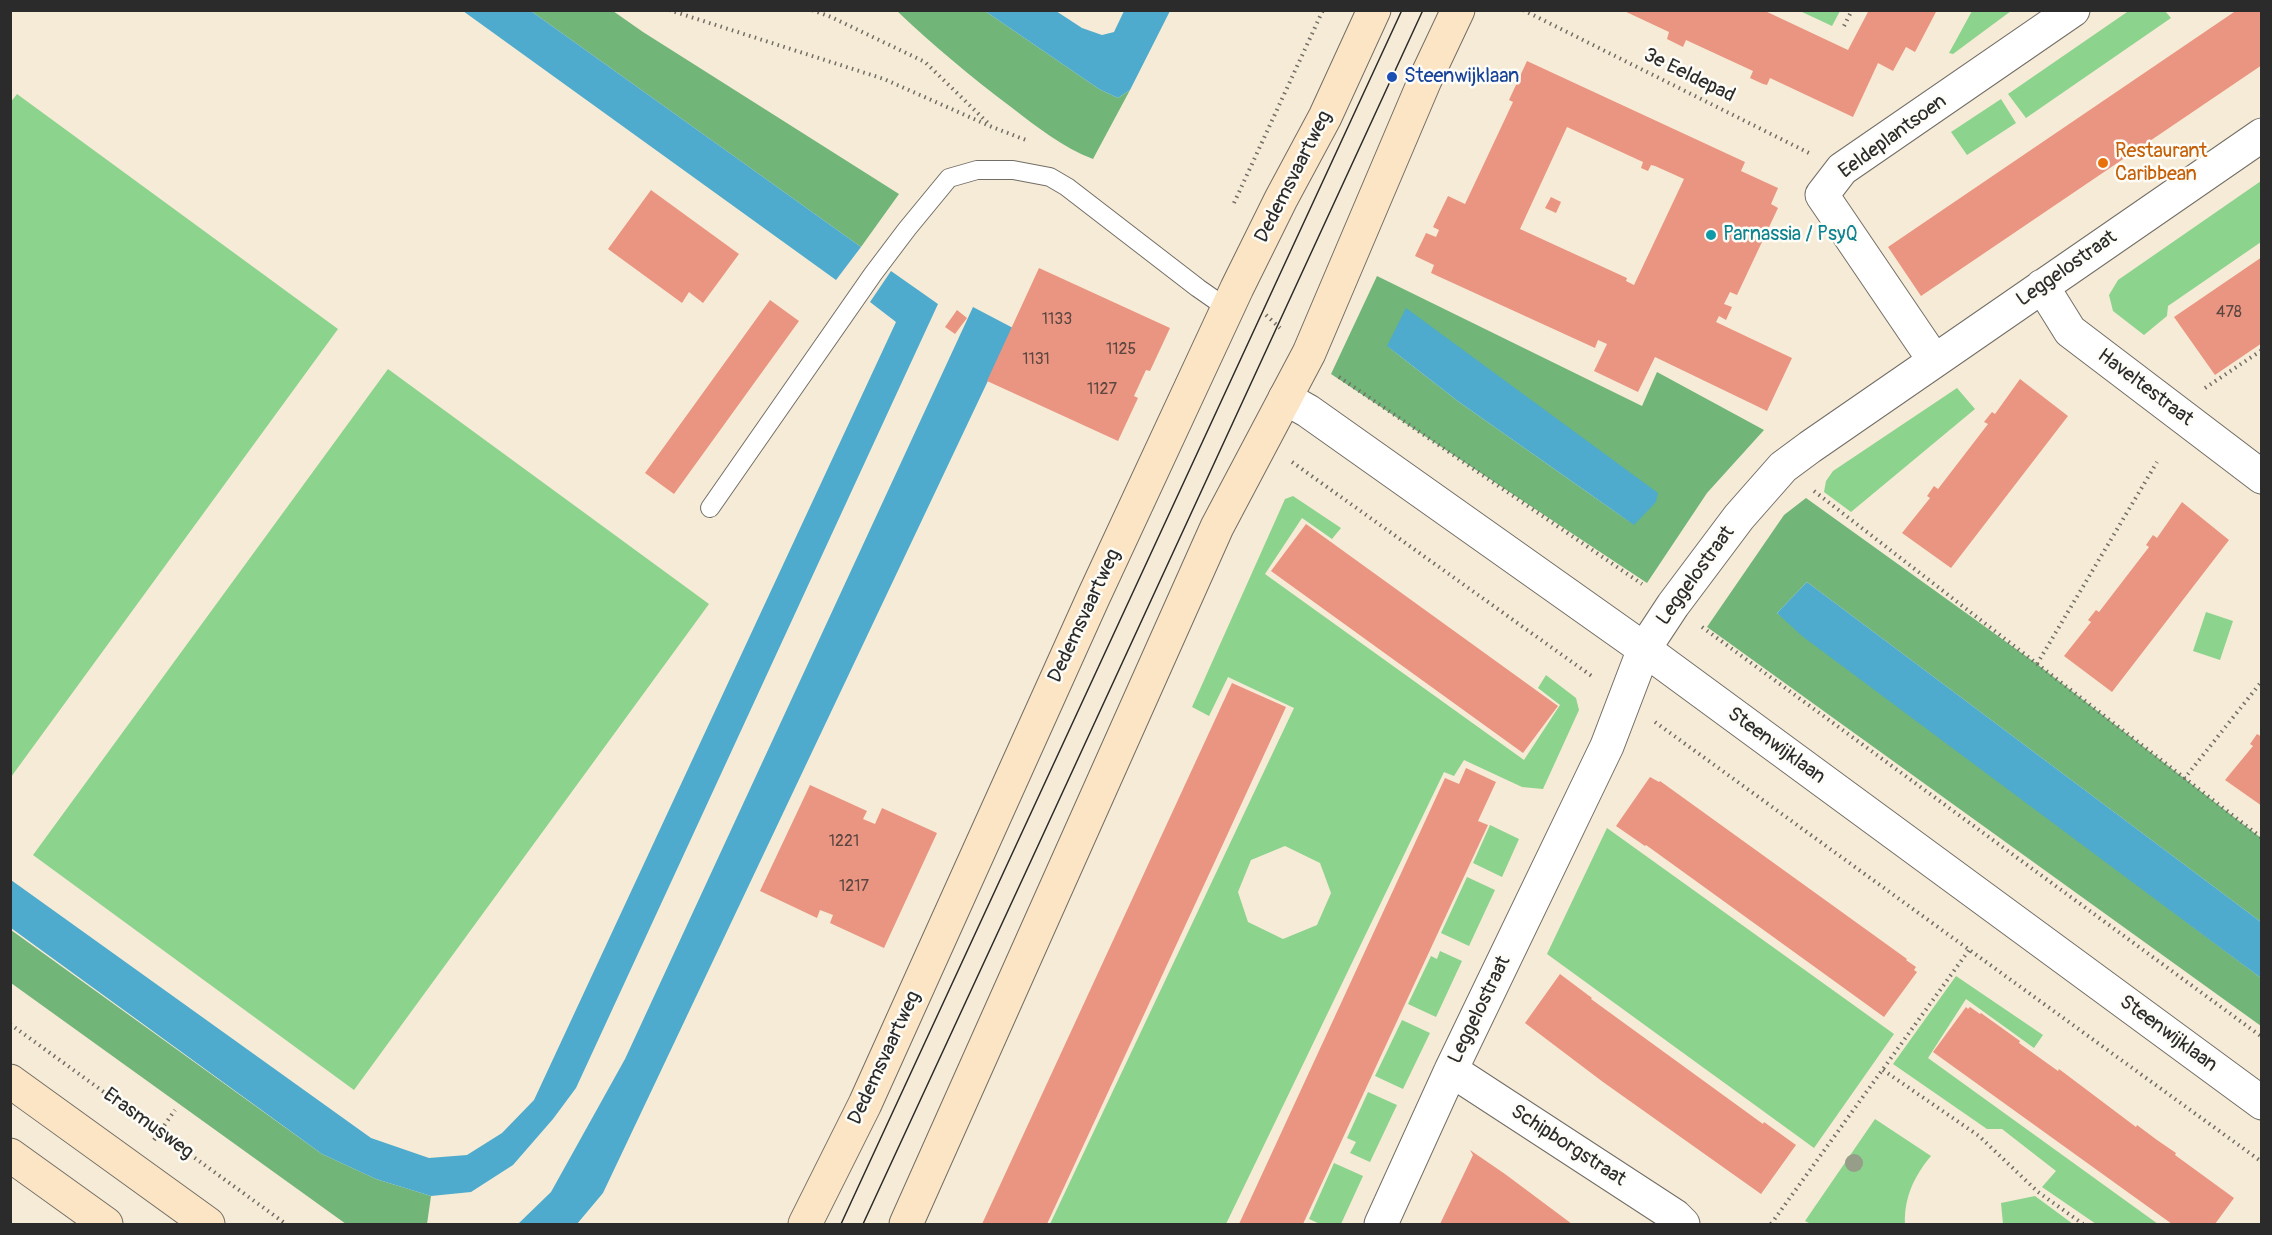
<!DOCTYPE html>
<style>
body{margin:0}
#map{position:relative;width:2272px;height:1235px;overflow:hidden;background:#f6ebd6;font-family:Pangolin,sans-serif}
canvas{display:block}
.frame{position:absolute;inset:0;border:12px solid #2b2b2b;pointer-events:none}
</style>
<div id="map">
<canvas width="2272" height="1235"></canvas>
<div class="frame"></div>
</div>
<script>
const context = document.querySelector('canvas').getContext('2d');
context.lineJoin = 'round';
function paint(path, color) {
  context.fillStyle = color;
  context.fill(path, 'evenodd');
}
function strokePath(path, color, width, dash) {
  context.strokeStyle = color;
  context.lineWidth = width;
  context.lineCap = dash ? 'butt' : 'round';
  context.setLineDash(dash || []);
  context.stroke(path);
}
function label(font, color, halo, rows, align = 'center') {
  context.font = font + ' Pangolin,sans-serif';
  context.lineWidth = 5;
  context.setLineDash([]);
  context.textBaseline = 'middle';
  context.strokeStyle = halo;
  context.fillStyle = color;
  for (const [text, x, y, turn = 0] of rows) {
    context.save();
    context.translate(x, y);
    context.rotate((+turn || 0) * Math.PI / 180);
    context.textAlign = isNaN(turn) ? turn : align;
    if (halo) context.strokeText(text, 0, 0);
    context.fillText(text, 0, 0);
    context.restore();
  }
}
paint(new Path2D(`
 M2130 10 2165 11 2171 18 2026 118 2008 94Z
 M1800 11H1840L1832 26Z
 M1972 11H2011L1953 54 1949 53Z
 M17 94 338 329 11 777 10 103Z
 M2001 99 2016 123 1967 155 1951 132Z
 M2261 181V242L2168 306 2167 316 2144 335 2113 311 2109 295 2118 280Z
 M388 369 709 604 354 1090 33 855Z
 M1957 388 1975 409 1851 512 1824 492 1826 481 1833 471Z
 M1293 496 1341 528 1332 539 1302 518 1265 574 1524 760 1560 705 1538 688 1546 675 1576 698 1579 710 1543 789 1522 787 1464 760 1454 776 1444 772 1226 1224H1050L1294 708 1228 677 1209 716 1192 707 1285 499ZM1285 846 1320 863 1331 893 1317 925 1283 939 1248 922 1238 892 1251 860Z
 M2206 612 2233 621 2220 660 2193 651Z
 M1490 825 1519 839 1502 877 1473 863Z
 M1607 828 1894 1034 1814 1148 1547 954Z
 M1467 877 1495 890 1469 946 1441 933Z
 M1440 951 1462 961 1436 1017 1408 1004 1431 956 1437 959Z
 M1956 976 2043 1035 2034 1048 1966 999 1928 1058 2158 1224H2096L2042 1187 2056 1171 2002 1129H1987L1893 1064Z
 M1402 1020 1430 1033 1403 1089 1375 1076Z
 M1368 1092 1397 1105 1370 1162 1350 1153 1356 1142 1347 1138Z
 M1875 1119 1931 1156C1914 1176 1904 1198 1905 1224H1811L1805 1221Z
 M1334 1163 1363 1176 1341 1224H1320L1309 1219Z
 M2035 1196 2073 1224H2003L2001 1203Z`), '#8cd38e');
paint(new Path2D(`
 M531 11H613L643 32 899 194 861 247Z
 M897 11H985L1099 89 1118 98 1130 90 1093 159C1062 147 1037 127 1011 107 971 77 933 45 897 11Z
 M1377 276 1642 406 1657 372 1764 430 1707 493 1647 583 1331 374ZM1387 346 1634 525 1459 402Z
 M1806 498 2037 664 2261 838V922L1807 582 1777 613 2261 978V1026L1707 627 1784 515Z
 M11 930 322 1154 376 1179 431 1196 427 1224H346L11 983Z`), '#71b579');
paint(new Path2D(`
 M463 11H531L861 247 836 280Z
 M985 11H1056L1082 28 1102 35 1114 32 1124 11H1170L1130 90 1118 98 1099 89Z
 M891 271 938 304 576 1088 553 1119 513 1165 471 1192 431 1196 376 1179 322 1154 11 928V880L371 1138 429 1158 467 1155 502 1133 534 1100 896 322 870 302Z
 M973 307 1013 328 603 1193 577 1224H518L551 1192 625 1059Z
 M1406 308 1658 493 1656 502 1634 525 1459 402 1387 346Z
 M1807 582 2261 922V978L1802 636 1777 613Z`), '#4eabcd');
paint(new Path2D(`
 M1622 10H1763L1848 50 1869 10H1937L1915 52 1906 47 1893 71 1878 63 1853 117 1770 78 1767 85 1763 84 1750 78 1753 71 1686 40 1683 47 1667 39 1669 32Z
 M2237 10H2262V65L1921 296 1888 247Z
 M1527 61 1745 162 1741 171 1778 188 1771 204 1778 208 1737 295 1730 292 1724 304 1732 307 1726 320 1719 316 1716 322 1792 358 1767 411 1655 357 1638 392 1594 371 1607 344 1598 340 1595 348 1431 273 1434 265 1415 256 1426 233 1436 237 1439 230 1433 227 1448 196 1465 204 1513 102 1509 100ZM1567 127 1643 162 1641 168 1648 171 1651 165 1655 166 1684 179 1634 285 1626 281 1627 278 1520 229Z
 M651 190 739 254 703 303 689 292 682 303 608 249Z
 M1551 197 1561 202 1556 213 1545 208Z
 M2262 257V343L2215 375 2174 317Z
 M1039 268 1170 328 1150 371 1146 370 1134 396 1138 398 1118 441 987 381Z
 M770 300 799 321 674 494 645 473Z
 M957 310 967 318 955 334 945 327Z
 M2020 379 2068 416 1951 568 1902 533 1930 498 1927 496 1934 486 1938 489 1988 424 1984 422 1992 412 1995 414Z
 M2182 502 2229 540 2112 692 2064 656 2091 622 2088 620 2096 610 2099 612 2149 547 2146 545 2153 535 2157 538Z
 M1306 524 1558 706 1523 753 1271 571Z
 M1232 683 1286 707 1223 844 1047 1224H982Z
 M2257 734 2262 737V806L2225 780 2253 746 2250 744Z
 M1466 768 1496 782 1478 821 1488 825 1303 1224H1239L1445 778 1459 784Z
 M1650 777 1659 782 1660 781 1907 959 1906 960 1916 967 1914 970 1917 972 1884 1017 1646 845 1645 846 1616 826Z
 M810 785 867 811 863 819 875 824 882 808 937 833 884 948 830 923 833 915 820 910 817 918 760 891Z
 M1560 974 1592 998 1591 999 1763 1124 1764 1122 1796 1145 1761 1194 1603 1082 1525 1023Z
 M1966 1007 1968 1009 1970 1007 1980 1014 1981 1013 2020 1041 2019 1043 2058 1071 2059 1069 2136 1127 2137 1125 2157 1140 2176 1153 2175 1155 2234 1198 2215 1224H2172L1933 1052Z
 M1470 1150 1505 1174 1572 1224H1440L1473 1155Z`), '#ea9581');
const lane = new Path2D(`
 M710 508 873 274 907 229 949 178 977 170H1013L1050 177 1067 187 1198 288 1228 309`);
const street = new Path2D(`
 M2042 286 2070 331 2262 477
 M1934 360 1822 195 1842 169 2073 10
 M1285 398 1308 411 1644 649 2262 1103
 M1451 1070 1675 1216 1683 1224
 M1381 1224 1451 1070 1607 746 1644 649 1673 605 1739 517 1783 467 1810 447 2262 135`);
const secondary = new Path2D(`
 M10 1081 208 1224
 M10 1155 106 1224
 M805 1224 865 1104 1093 598 1237 288 1281 199 1325 117 1374 10
 M906 1224 1217 527 1309 353 1425 80 1458 10`);
strokePath(lane, '#726e67', 20);
strokePath(street, '#726e67', 35);
strokePath(secondary, '#726e67', 35);
strokePath(new Path2D(`
 M669 10 884 79 992 127 1026 140
 M812 10 831 17 925 62 989 124
 M1523 10 1809 153
 M1844 26 1852 10
 M1234 203 1323 10
 M1266 315 1280 328
 M1339 377 1642 584
 M2205 388 2262 350
 M1292 462 1593 677
 M1814 491 2262 838
 M1702 627 2262 1037
 M2037 664 2157 462
 M1655 722 2262 1162
 M2184 779 2262 681
 M10 1024 286 1224
 M1883 1070 1979 1136 2038 1192 2083 1224
 M154 1140 175 1110
 M1771 1224 1969 950`), '#726e67', 4, [1.5, 4.5]);
strokePath(lane, '#fff', 18);
strokePath(street, '#fff', 33);
strokePath(secondary, '#fce5c4', 33);
strokePath(new Path2D(`
 M841 1224 1402 10
 M863 1224C1051 820 1235 415 1423 10`), '#2b2b2b', 1.5);
context.fillStyle = '#969d88';
for (const [x, y] of [
 [1854,1163]
]) {
  context.beginPath();
  context.arc(x, y, 9, 0, 2 * Math.PI);
  context.fill();
}
for (const [x, y, r, color] of [
 [1392,77,6,"#1a4fb4"],
 [2103,163,6,"#e8710a"],
 [1711,235,6,"#0f9aa8"]
]) {
  const dot = new Path2D();
  dot.arc(x, y, r, 0, 2 * Math.PI);
  context.fillStyle = color;
  context.fill(dot);
  strokePath(dot, '#fdfcf7', 2);
}
label('16px', '#5b4640', null, [
 ["478",2229,313],
 ["1133",1057,320],
 ["1125",1121,350],
 ["1131",1036,360],
 ["1127",1102,390],
 ["1221",844,842],
 ["1217",854,887]
]);
label('20px', '#2b2b2b', '#fdfcf7', [
 ["3e Eeldepad",1689,76,26],
 ["Eeldeplantsoen",1893,137,-36],
 ["Dedemsvaartweg",1294,177,-63],
 ["Leggelostraat",2067,269,-35],
 ["Haveltestraat",2145,388,37],
 ["Leggelostraat",1696,576,-54],
 ["Dedemsvaartweg",1085,616,-65],
 ["Steenwijklaan",1776,746,36],
 ["Leggelostraat",1480,1010,-64],
 ["Steenwijklaan",2168,1034,36],
 ["Dedemsvaartweg",885,1058,-65],
 ["Erasmusweg",148,1124,36],
 ["Schipborgstraat",1568,1146,33]
]);
label('20px', '#164399', '#fdfcf7', [
 ["Steenwijklaan",1404,77]
], 'left');
label('20px', '#c56008', '#fdfcf7', [
 ["Restaurant",2115,152],
 ["Caribbean",2115,175]
], 'left');
label('20px', '#0d838f', '#fdfcf7', [
 ["Parnassia / PsyQ",1723,235]
], 'left');
</script>
